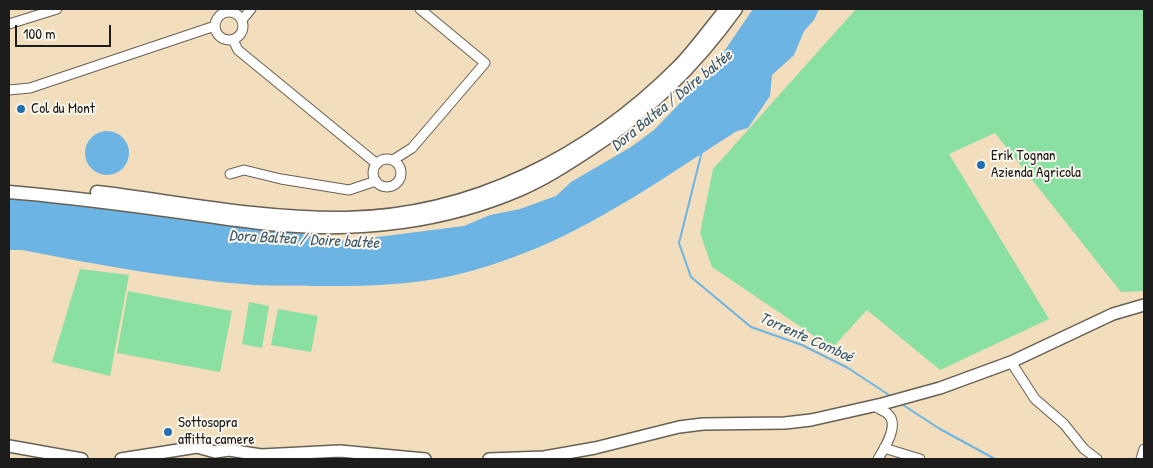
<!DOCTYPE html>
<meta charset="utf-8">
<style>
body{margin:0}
#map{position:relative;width:1153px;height:468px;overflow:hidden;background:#f2ddbd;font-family:"Patrick Hand",sans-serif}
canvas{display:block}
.frame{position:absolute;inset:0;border:10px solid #1c1c1c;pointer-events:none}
.scale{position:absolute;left:15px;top:25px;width:96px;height:22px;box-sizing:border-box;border:2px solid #1c1c1c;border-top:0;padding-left:6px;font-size:15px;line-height:18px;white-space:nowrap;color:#1c1c1c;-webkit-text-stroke:4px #fbf7ec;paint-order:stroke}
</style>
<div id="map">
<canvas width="1153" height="468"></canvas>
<div class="frame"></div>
<div class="scale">100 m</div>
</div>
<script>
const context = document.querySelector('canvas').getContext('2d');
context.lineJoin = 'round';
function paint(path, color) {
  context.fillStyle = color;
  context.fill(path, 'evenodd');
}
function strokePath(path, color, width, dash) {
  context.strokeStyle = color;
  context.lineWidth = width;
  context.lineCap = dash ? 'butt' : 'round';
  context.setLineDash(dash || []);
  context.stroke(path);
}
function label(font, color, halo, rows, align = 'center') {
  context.font = font + ' "Patrick Hand",sans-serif';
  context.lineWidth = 4;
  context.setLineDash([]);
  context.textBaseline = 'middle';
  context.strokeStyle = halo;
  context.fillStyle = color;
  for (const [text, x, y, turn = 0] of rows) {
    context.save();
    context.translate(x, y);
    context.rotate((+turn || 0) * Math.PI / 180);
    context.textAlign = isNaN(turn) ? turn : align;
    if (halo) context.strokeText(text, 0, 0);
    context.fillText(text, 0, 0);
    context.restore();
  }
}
paint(new Path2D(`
 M856 9H1144V291L1121 292 995 133 949 154 1049 319 940 370 867 310 832 348 712 267 700 233 713 169Z
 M80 269 129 275 110 376 52 362Z
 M128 291 232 311 220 372 117 353Z
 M249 302 269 306 262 348 242 344Z
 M278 309 318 316 311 352 271 345Z`), '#8ae0a2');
paint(new Path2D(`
 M753 9H819L814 20 804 31 794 55 772 75 770 96 748 128 737 131C672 172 608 218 537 248 505 261 470 273 436 279 396 286 355 286 315 286 295 285 274 286 254 285 176 279 98 265 22 250H9V197L276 230 345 241 464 226 490 215 520 209 556 196 571 182 631 147 654 130 710 72Z
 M85 153a22 22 0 1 1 44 0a22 22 0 1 1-44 0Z`), '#6bb4e3');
strokePath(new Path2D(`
 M702 151 679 243 691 277 751 327 802 345 848 368 892 397
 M900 403 940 429 995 459`), '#6bb4e3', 2);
const minor = new Path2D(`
 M215 26a14 14 0 1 1 28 0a14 14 0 1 1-28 0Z
 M242 20 251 9
 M9 24 57 9
 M233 40 238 50 377 164
 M9 90 30 88 215 26
 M373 173a14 14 0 1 1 28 0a14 14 0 1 1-28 0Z
 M393 160 412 148 485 63 420 9
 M230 174 244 170 281 179 349 190 376 181
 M1011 362 1035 399 1064 424 1084 449 1097 459
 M875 405C879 411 884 410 888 414 900 425 884 449 878 459
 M884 448 920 459
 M1141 459 1144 449`);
const major = new Path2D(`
 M9 446 82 459
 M121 459 197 447 215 452 229 450 261 455 340 451 425 459
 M489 459 544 457 595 448 679 427 703 424 785 423 811 420 882 404 940 388 1011 362 1113 314 1144 305`);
const highway = new Path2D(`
 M9 192C61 196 113 203 165 210 204 215 242 222 281 225 361 232 444 222 519 190 543 180 566 165 589 150 647 113 696 65 736 9
 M97 192C179 202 262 219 345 218 472 216 589 156 678 67 695 50 710 28 726 9`);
strokePath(minor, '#676054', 11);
strokePath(major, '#676054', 14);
strokePath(highway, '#676054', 15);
strokePath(minor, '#fff', 9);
strokePath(major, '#fff', 11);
strokePath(highway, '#fff', 12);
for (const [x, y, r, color] of [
 [21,109,5,"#1f6fb2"],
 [981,165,5,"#1f6fb2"],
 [168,432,5,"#1f6fb2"]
]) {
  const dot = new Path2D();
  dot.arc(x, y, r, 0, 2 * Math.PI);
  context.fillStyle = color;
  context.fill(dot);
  strokePath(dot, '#fbf7ec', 2);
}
label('15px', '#1c1c1c', '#fbf7ec', [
 ["Col du Mont",31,109],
 ["Erik Tognan",991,156],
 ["Azienda Agricola",991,173],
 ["Sottosopra",178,423],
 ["affitta camere",178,440]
], 'left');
label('italic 16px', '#3c596c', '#fbf7ec', [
 ["Dora Baltea / Doire baltée",672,101,-39],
 ["Dora Baltea / Doire baltée",304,240,3],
 ["Torrente Comboé",806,338,24]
]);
</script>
